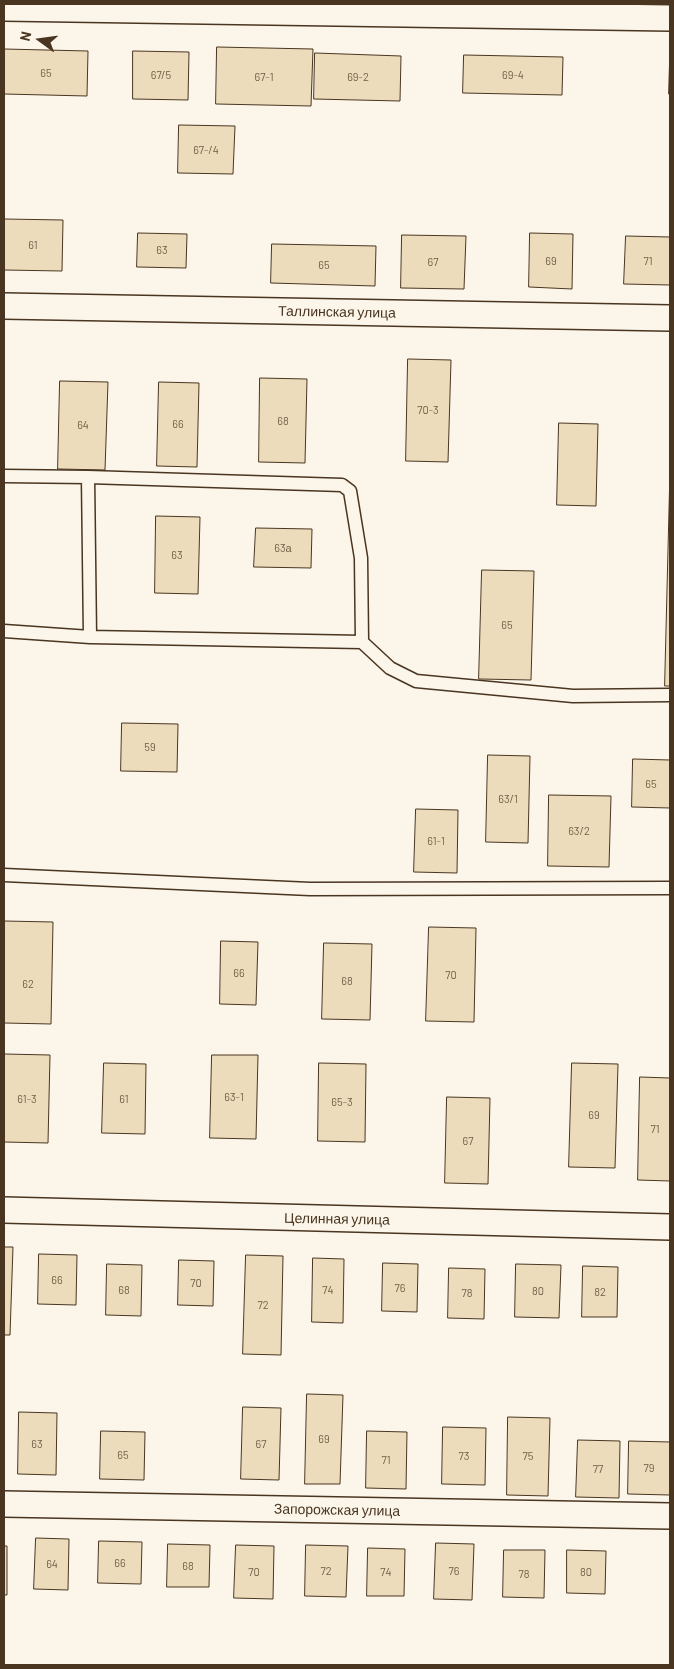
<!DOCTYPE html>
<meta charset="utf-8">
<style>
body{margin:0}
#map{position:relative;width:674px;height:1669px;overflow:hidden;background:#fbf6e9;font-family:Barlow,sans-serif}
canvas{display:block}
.frame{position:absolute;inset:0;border:5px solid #4a3520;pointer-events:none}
.north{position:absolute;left:15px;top:15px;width:50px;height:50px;-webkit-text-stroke:4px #fbf6e9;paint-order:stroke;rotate:284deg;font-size:14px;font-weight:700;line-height:20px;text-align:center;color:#4a3520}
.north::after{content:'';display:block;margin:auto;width:18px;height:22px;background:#4a3520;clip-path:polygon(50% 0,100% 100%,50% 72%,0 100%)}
</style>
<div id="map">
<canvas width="674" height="1669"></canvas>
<div class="frame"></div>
<div class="north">N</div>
</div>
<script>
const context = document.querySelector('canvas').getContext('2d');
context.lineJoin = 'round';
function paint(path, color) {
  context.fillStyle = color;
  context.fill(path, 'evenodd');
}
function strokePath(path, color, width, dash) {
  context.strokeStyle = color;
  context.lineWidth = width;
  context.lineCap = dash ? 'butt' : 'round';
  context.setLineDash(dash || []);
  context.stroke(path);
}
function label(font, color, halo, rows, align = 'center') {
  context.font = font + ' Barlow,sans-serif';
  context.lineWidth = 4;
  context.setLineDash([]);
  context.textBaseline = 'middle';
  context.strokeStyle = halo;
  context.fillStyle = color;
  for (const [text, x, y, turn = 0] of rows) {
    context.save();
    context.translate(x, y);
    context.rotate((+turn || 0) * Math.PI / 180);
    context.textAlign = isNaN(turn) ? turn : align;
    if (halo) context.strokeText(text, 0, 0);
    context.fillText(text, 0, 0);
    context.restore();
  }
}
const building = new Path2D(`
 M217 47 313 49 311 106 216 104Z
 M4 49 88 51 87 96 4 94Z
 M670 49V94H669Z
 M133 51 189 52 188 100 133 99Z
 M315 53 401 56 400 101 314 99Z
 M464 55 563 57 562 95 463 93Z
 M179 125 235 126 233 174 178 173Z
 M4 219 63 220 62 271 4 270Z
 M138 233 187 234 186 268 137 267Z
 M530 233 573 234 572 289 529 287Z
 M402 235 466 236 464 289 401 288Z
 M626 236 670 237V285L624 284Z
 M272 244 376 246 375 286 271 283Z
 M408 359 451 360 448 462 406 461Z
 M260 378 307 379 305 463 259 462Z
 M60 381 108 382 105 470 58 469Z
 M159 382 199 383 197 467 157 466Z
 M559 423 598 424 596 506 557 505Z
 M670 470V686H665Z
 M156 516 200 517 198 594 155 593Z
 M256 528 312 529 311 568 254 567Z
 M482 570 534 571 531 680 479 679Z
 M122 723 178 724 177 772 121 771Z
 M488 755 530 756 528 843 486 842Z
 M633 759 670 760V808L632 807Z
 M549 795 611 796 609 867 548 866Z
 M416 809 458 810 457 873 414 872Z
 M4 921 53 922 51 1024 4 1023Z
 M429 927 476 928 474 1022 426 1021Z
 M221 941 258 942 256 1005 220 1004Z
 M324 943 372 944 370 1020 322 1019Z
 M4 1054 50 1055 48 1143 4 1142Z
 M212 1055H258L256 1139 210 1138Z
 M104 1063 146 1064 145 1134 102 1133Z
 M319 1063 366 1064 365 1142 318 1141Z
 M572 1063 618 1064 615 1168 569 1167Z
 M640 1077 670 1078V1181L638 1180Z
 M447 1097 490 1098 488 1184 445 1183Z
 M4 1247H13L10 1335H4Z
 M39 1254 77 1255 76 1305 38 1304Z
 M246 1255 283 1256 281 1355 243 1354Z
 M313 1258 344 1259 343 1323 312 1322Z
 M179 1260 214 1261 213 1306 178 1305Z
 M383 1263 418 1264 417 1312 382 1311Z
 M107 1264 142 1265 141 1316 106 1315Z
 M516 1264 561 1265 559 1318 515 1317Z
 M583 1266 618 1267 617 1317H582Z
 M449 1268 485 1269 484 1319 448 1318Z
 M307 1394 343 1395 340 1484H305Z
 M243 1407 281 1408 279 1480 241 1479Z
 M19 1412 57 1413 56 1475 18 1474Z
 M508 1417 550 1418 548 1496 507 1495Z
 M443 1427 486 1428 485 1485 442 1484Z
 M101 1431 145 1432 144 1480 100 1479Z
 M367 1431 407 1432 406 1489 366 1488Z
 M578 1440 620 1441 619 1498 576 1497Z
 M629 1441 670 1442V1495L628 1494Z
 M36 1538 69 1539 68 1590 34 1589Z
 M99 1541 142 1542 141 1584 98 1583Z
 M436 1543 474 1544 472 1600 434 1599Z
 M168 1544 210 1545 209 1587H167Z
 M236 1545 274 1546 273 1599 234 1598Z
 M306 1545 348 1546 346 1597 305 1596Z
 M4 1546H7V1595H4Z
 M368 1548 405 1549 404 1596H367Z
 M504 1550H545L544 1598 503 1597Z
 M567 1550 606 1551 605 1594 567 1593Z`);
paint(building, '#ecdcbc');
strokePath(building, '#4a3520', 1);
const lane = new Path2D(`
 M4 476 88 477 342 485 350 491 361 558 362 642 90 637 4 631
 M88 477 90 637
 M362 642 390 668 416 681 573 696 670 695
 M4 875 310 889 670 888`);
const street = new Path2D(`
 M4 8 670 18
 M4 306 670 318
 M4 1210 670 1227
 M4 1504 670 1516`);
strokePath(lane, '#4a3520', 15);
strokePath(street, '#4a3520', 28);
strokePath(lane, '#fbf6e9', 12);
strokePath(street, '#fbf6e9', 25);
label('11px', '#725f47', null, [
 ["65",46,73],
 ["67/5",161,75],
 ["69-4",513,75],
 ["67-1",264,77],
 ["69-2",358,77],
 ["67-/4",206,150],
 ["61",33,245],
 ["63",162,250],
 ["69",551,261],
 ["71",648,261],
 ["67",433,262],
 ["65",324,265],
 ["70-3",428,410],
 ["68",283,421],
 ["66",178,424],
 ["64",83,425],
 ["63а",283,548],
 ["63",177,555],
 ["65",507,625],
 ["59",150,747],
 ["65",651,784],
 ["63/1",508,799],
 ["63/2",579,831],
 ["61-1",436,841],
 ["66",239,973],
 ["70",451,975],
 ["68",347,981],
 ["62",28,984],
 ["63-1",234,1097],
 ["61-3",27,1099],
 ["61",124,1099],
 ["65-3",342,1102],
 ["69",594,1115],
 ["71",655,1129],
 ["67",468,1141],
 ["66",57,1280],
 ["70",196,1283],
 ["76",400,1288],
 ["68",124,1290],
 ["74",328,1290],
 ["80",538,1291],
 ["82",600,1292],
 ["78",467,1293],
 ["72",263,1305],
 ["69",324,1439],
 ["63",37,1444],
 ["67",261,1444],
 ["65",123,1455],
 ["73",464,1456],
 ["75",528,1456],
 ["71",386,1460],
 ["79",649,1468],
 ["77",598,1469],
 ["66",120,1563],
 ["64",52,1564],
 ["68",188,1566],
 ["72",326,1571],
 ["76",454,1571],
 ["70",254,1572],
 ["74",386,1572],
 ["80",586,1572],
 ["78",524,1574]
]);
label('14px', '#4a3520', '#fbf6e9', [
 ["Таллинская улица",337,312,1],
 ["Целинная улица",337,1219,1],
 ["Запорожская улица",337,1510,1]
]);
</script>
